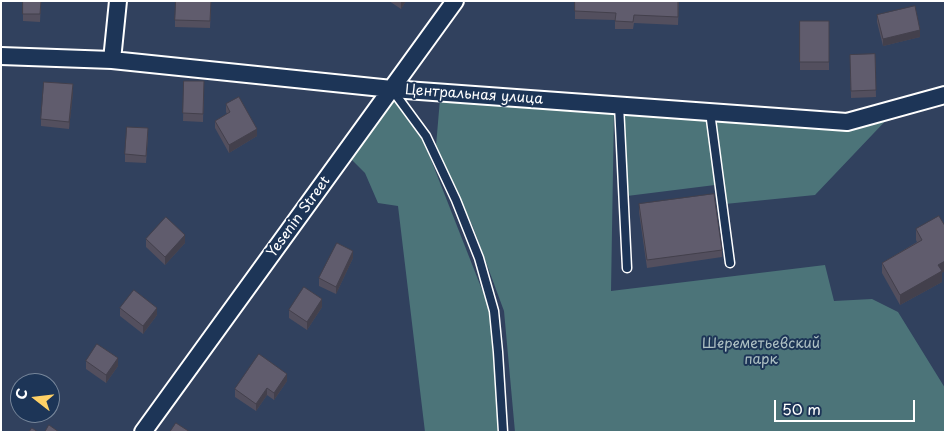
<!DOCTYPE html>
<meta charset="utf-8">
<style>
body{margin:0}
#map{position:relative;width:946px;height:433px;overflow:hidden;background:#31415e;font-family:"Playpen Sans",sans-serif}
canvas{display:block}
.frame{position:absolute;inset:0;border:2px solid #fff;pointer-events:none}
.north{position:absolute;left:10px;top:373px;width:50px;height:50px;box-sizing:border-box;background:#1d3557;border:1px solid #77869a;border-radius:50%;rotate:286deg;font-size:14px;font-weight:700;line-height:20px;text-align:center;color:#fff}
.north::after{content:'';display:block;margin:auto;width:18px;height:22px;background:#ffd166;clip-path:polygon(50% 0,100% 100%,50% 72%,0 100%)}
.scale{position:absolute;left:774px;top:400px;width:141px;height:22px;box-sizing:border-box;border:2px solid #fff;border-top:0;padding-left:6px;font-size:15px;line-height:18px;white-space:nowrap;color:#fff;-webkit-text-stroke:4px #1d3557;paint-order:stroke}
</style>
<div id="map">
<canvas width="946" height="433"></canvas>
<div class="frame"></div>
<div class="north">С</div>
<div class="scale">50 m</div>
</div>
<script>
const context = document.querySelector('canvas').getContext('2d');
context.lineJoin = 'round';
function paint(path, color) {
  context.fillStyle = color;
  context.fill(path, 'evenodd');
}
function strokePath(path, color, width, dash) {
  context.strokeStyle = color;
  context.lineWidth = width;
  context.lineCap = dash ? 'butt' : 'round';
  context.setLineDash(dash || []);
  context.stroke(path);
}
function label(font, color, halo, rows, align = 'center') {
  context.font = font + ' "Playpen Sans",sans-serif';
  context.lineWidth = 4;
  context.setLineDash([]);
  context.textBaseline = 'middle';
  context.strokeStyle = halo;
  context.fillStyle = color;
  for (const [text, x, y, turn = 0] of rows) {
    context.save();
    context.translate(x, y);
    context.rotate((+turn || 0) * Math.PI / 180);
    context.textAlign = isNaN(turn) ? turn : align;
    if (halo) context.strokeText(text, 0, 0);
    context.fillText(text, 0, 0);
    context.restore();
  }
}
paint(new Path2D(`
 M391 97 424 142 490 310 499 432H425L398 206 378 203 365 173 348 156Z
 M440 99 614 110 611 291 825 265 834 301 872 299 898 312 945 388V432H515L504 311 473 227 436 146Z
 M622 110 708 120 715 185 627 196Z
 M892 114 815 195 725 204 714 116Z`), '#4c7479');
const service = new Path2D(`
 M393 91 426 136 456 200 479 258 494 311 498 352 503 432
 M619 105 627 268
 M710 112 730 263`);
const minor = new Path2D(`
 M1 56 112 60 392 89 847 122 945 95
 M112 60 118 1
 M143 432 455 1`);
strokePath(service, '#fff', 11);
strokePath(minor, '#fff', 20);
strokePath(service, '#1d3557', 8);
strokePath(minor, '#1d3557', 16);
paint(new Path2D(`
 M23 1H41L40 22 23 21Z
 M389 1H406L401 9Z
 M575 1H679L678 25 634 23 633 29H615V20L575 19Z
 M211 7 210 28 175 27V20Z
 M877 15 920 37 883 46 877 22Z
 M800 21H829V70H800Z
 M875 54 876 97 851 98 850 55Z
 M184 81H204L203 122 183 121Z
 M73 92 69 129 41 126V119Z
 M226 104 257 136 229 153 215 128V121L227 114 226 112Z
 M148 136 146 163 125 162V154Z
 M639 204 722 250V257L647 268 639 212Z
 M916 229 942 273V282L900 305 882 273V263L917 242 916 240Z
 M146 239 185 243 165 265 146 247Z
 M353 258 336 294 319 286V278Z
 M322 307 307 330 289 318V310Z
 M120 308 157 315 143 334 120 316Z
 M86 361 118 366 106 383 86 369Z
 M287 381 274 400 267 395 256 411 235 397V389Z`), '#534f5e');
paint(new Path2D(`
 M401 1H406L401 9Z
 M920 30V37L883 46V39Z
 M73 84V92L69 129V122Z
 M257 129V136L229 153V145Z
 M185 235V243L165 265V257Z
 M353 251V258L336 294V287Z
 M945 261V271L942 273V282L900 305V295L938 265Z
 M322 299V307L307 330V322Z
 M157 308V315L143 334V326Z
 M118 358V366L106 383V375Z
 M287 374V381L274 400V393Z
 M267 388V395L256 411V404Z`), '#43404c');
const building = new Path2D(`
 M23 1H41L40 14H23Z
 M176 1H211L210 21 175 20Z
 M575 1H678V17L634 15 633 22 615 21 616 13 575 11Z
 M915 6 920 30 883 39 877 15Z
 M800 21H829V62H800Z
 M875 54 876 90 851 91 850 55Z
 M184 81H204L203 114 183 113Z
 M44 82 73 84 69 122 41 119Z
 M239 97 257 129 229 145 215 121 230 112 226 104Z
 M127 127 148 128 146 156 125 154Z
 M714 194 722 250 647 260 639 204Z
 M939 216 945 226V261L938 265 942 271 900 295 882 263 922 240 916 229Z
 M166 217 185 235 165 257 146 239Z
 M337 243 353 251 336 287 319 278Z
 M304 287 322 299 307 322 289 310Z
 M134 290 157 308 143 326 120 308Z
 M97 344 118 358 106 375 86 361Z
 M259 354 287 374 274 393 267 388 256 404 235 389Z
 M176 423 190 432H170Z
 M49 425 59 432H45Z
 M32 428 38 432H29Z`);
paint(building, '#605c6d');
strokePath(building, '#43404c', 1);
label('14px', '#fff', '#1d3557', [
 ["Центральная улица",474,95,4],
 ["Yesenin Street",299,217,-54]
]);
label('14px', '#aec0c3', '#1d3557', [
 ["Шереметьевский",761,344],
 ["парк",761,360]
]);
</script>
